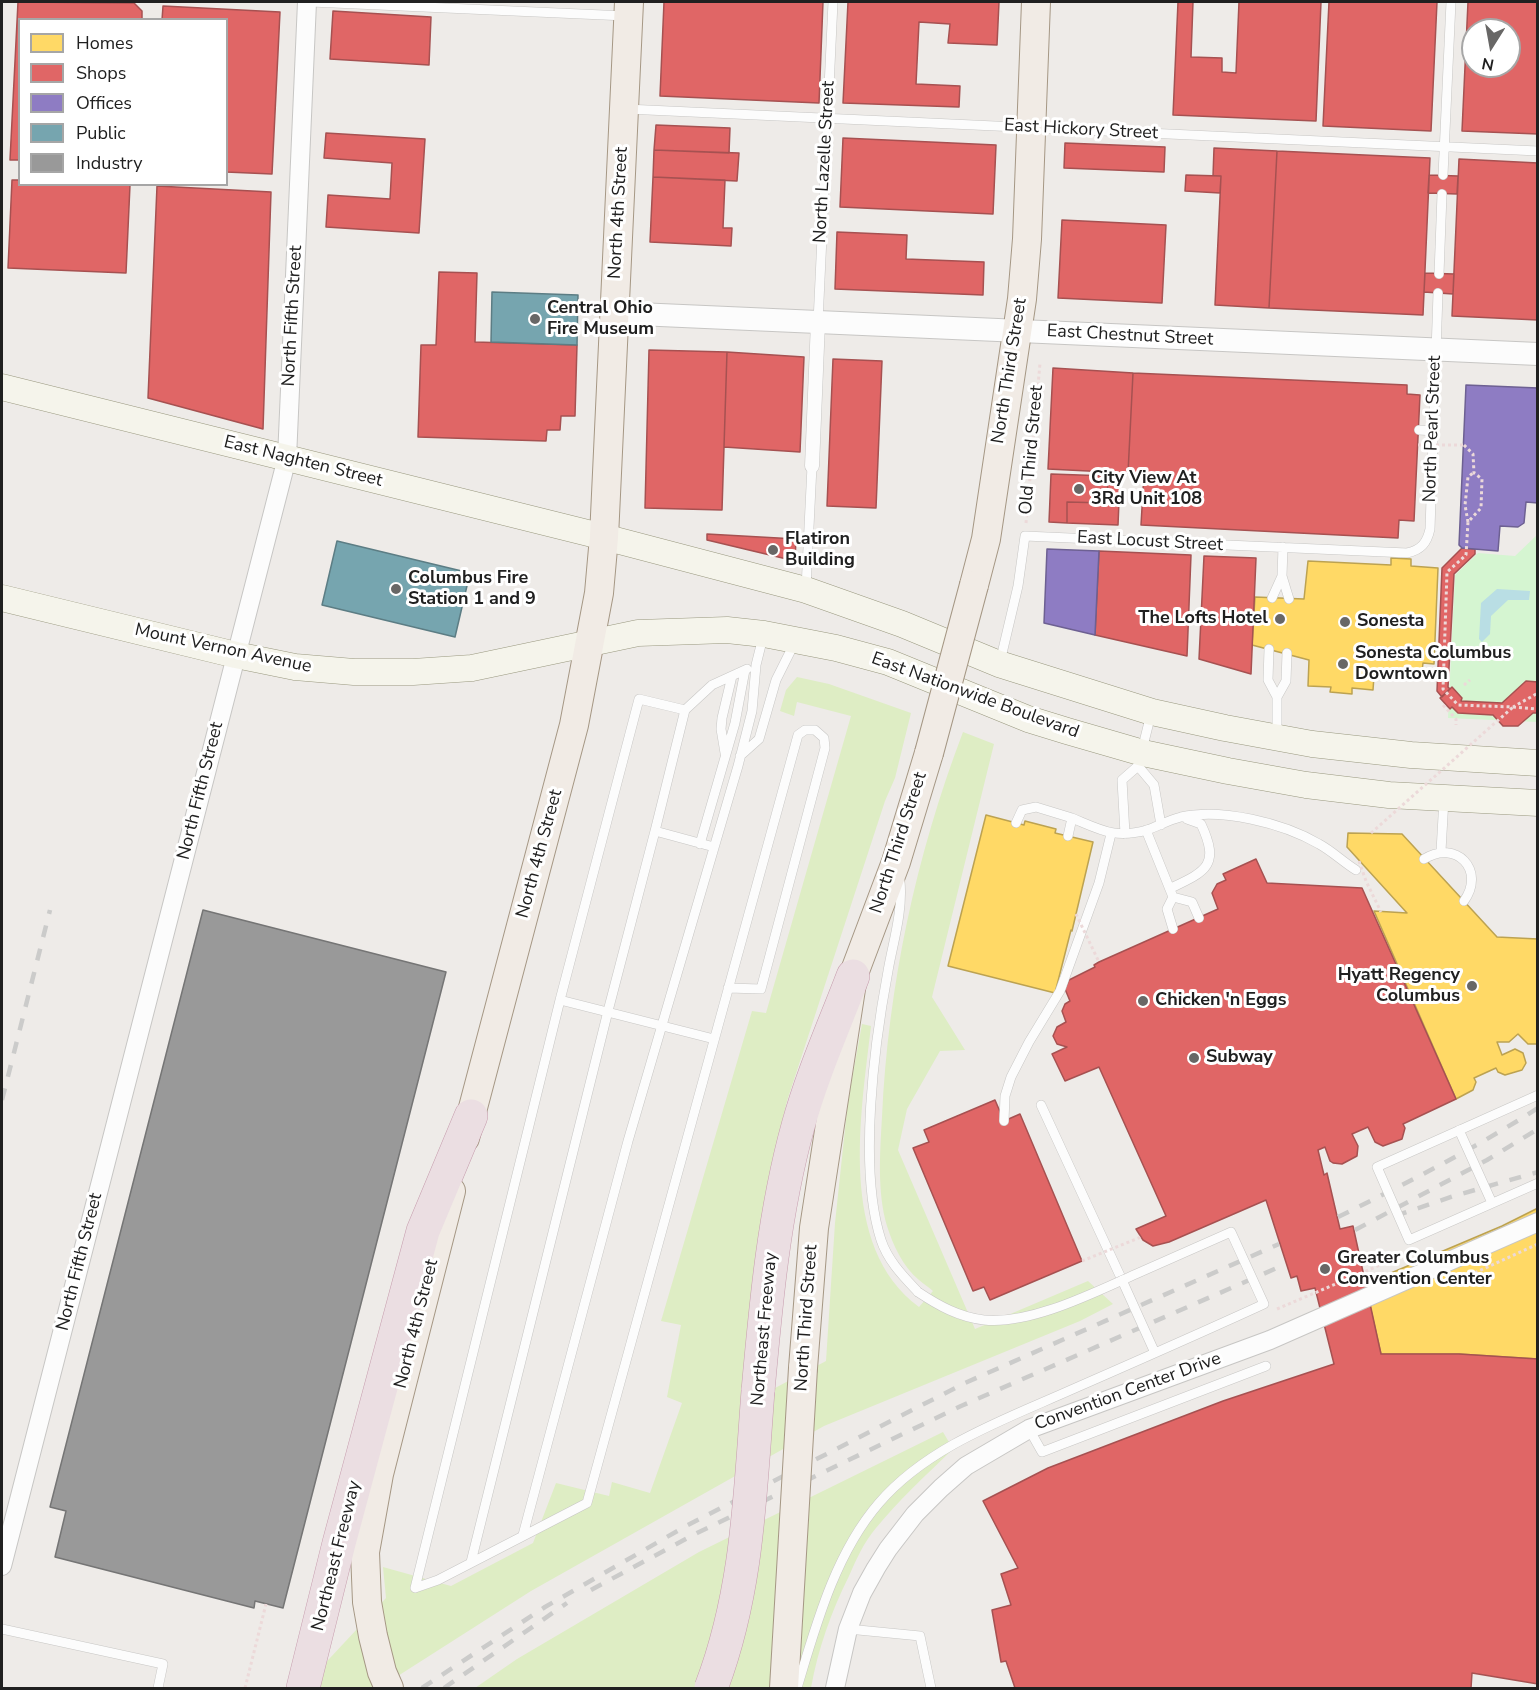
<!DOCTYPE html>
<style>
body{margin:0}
#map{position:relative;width:1539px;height:1690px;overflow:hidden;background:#eeebe8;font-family:"Nunito Sans",sans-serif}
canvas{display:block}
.frame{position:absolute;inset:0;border:3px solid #202020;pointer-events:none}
.legend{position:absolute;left:18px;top:18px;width:210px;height:168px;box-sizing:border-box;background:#fff;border:2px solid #a6a6a6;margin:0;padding:8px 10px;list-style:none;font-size:18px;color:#202020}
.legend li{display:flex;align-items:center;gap:12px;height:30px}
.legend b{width:30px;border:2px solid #a6a6a6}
.north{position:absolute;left:1461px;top:18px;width:60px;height:60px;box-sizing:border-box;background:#fff;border:2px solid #a6a6a6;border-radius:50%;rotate:191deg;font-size:16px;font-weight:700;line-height:24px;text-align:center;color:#202020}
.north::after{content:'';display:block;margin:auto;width:21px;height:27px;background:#686766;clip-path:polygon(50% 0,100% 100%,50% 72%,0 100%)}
</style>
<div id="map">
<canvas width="1539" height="1690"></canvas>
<div class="frame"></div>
<ul class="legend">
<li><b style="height:16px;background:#ffd966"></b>Homes</li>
<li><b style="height:16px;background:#e06666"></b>Shops</li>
<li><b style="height:16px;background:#8e7cc3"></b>Offices</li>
<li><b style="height:16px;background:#76a5af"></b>Public</li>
<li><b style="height:16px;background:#999"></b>Industry</li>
</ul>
<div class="north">N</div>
</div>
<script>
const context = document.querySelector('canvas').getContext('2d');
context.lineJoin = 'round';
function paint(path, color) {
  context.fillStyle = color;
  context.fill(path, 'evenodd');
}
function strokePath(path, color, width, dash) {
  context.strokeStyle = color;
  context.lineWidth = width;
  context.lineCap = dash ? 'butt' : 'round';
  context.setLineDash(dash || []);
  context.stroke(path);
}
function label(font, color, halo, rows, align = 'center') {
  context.font = font + ' "Nunito Sans",sans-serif';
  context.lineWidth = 6;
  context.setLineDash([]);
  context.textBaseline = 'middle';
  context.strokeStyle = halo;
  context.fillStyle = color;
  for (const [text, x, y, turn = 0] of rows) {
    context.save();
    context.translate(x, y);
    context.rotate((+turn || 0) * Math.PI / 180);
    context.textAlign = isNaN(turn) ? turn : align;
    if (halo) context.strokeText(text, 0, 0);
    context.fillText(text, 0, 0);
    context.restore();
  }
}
paint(new Path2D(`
 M797 677 829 684 911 713 895 778 885 801 787 1101 769 1180 743 1405 826 1361 835 1223 848 1101 862 1024 871 1026C861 1114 837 1246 919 1307L933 1291C929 1287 923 1284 919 1280 903 1267 893 1245 887 1226 877 1192 880 1152 882 1117 888 986 916 855 963 732L994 744 932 997 965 1050 940 1051 907 1109 898 1150 975 1329 1088 1281 1113 1304 1080 1321 824 1426 531 1591 379 1688H302L386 1598 383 1567 451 1586 533 1543 556 1483 609 1496 612 1482 650 1493 682 1403 667 1397 681 1325 661 1321 752 1011 766 1013 851 716 797 702 794 716 780 711 786 690Z
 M943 1432 953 1449C926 1475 899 1500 876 1528 864 1542 856 1560 849 1576 831 1612 818 1649 811 1688H475L517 1659 699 1552Z`), '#deedc4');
paint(new Path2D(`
 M1537 535V722L1448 718 1455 575 1478 553 1515 556Z`), '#d5f5d1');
paint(new Path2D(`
 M1497 589 1530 591 1529 600H1508L1491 616 1490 634 1482 642 1479 639 1481 603Z`), '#b9dee4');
const homes = new Path2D(`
 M1391 558 1411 559V566L1438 568 1434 664 1423 663 1421 679 1374 676 1373 690 1352 688V694L1330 692 1331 687 1308 686 1309 660 1252 645 1255 597 1304 599 1308 561 1391 565Z
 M986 815 1024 825 1025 821 1056 829 1055 833 1093 842 1072 931 1071 930 1055 993 948 966Z
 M1348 833 1402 834 1497 937 1538 939V1044H1528L1518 1034 1509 1042H1497L1502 1055 1515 1049 1523 1053 1526 1063 1522 1070 1505 1075 1498 1072 1496 1068 1474 1078 1476 1082 1473 1090 1456 1099 1374 911 1407 913 1347 847Z
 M1538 1208V1359L1459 1354H1381L1365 1284 1502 1226Z`);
paint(homes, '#ffd966');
strokePath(homes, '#bca251', 1.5);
const shops = new Path2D(`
 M18 2 134 3 142 11V20H20V160H10Z
 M664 2H823L819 103 660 96Z
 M848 2H999L997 45 948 43 950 24 919 22 916 84 960 86 959 107 843 103Z
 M1178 2H1193L1191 57 1222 58V72L1236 73 1239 2H1321L1316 121 1173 115Z
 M1329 2H1437L1431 131 1323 126Z
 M1468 2H1538V134L1462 131ZM1473 30H1509V66H1473Z
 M163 6 280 12 272 174 226 172V20H162Z
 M333 11 431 17 429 65 330 59Z
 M656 125 730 128 729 153 654 150Z
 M326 133 425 139 419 233 326 227 328 195 390 199 392 163 324 158Z
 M843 138 996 145 993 214 840 207Z
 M1065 143 1165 147 1164 172 1064 168Z
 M1214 148 1277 151 1269 308 1215 305 1221 176H1213Z
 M654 150 739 153 737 181 653 177Z
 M1277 151 1430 158 1423 315 1269 308Z
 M1459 159 1538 163V320L1452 316Z
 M1186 175 1221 176 1220 193 1185 191Z
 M1429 175 1458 176 1457 194 1428 193Z
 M653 177 725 180 723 228H732L731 246 650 242Z
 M12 180H20V184L130 185 126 273 8 268Z
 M157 186 271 192 263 429 148 398Z
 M1062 220 1166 225 1162 303 1058 298Z
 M837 232 907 235 906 259 984 262 983 295 835 289Z
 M439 272 477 273 475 342 577 345 575 416H561L560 430H547L546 441 418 437 421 345H436Z
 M1425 273 1454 274 1453 294 1424 292Z
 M649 350 727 352 722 510 645 508Z
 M727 352 804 357 800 452 724 447Z
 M833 359 882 361 876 508 827 506Z
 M1053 368 1133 373 1128 473 1048 469Z
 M1133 373 1407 385V394L1420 395 1414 521 1399 520 1398 538 1141 525 1144 473H1128Z
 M1051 474 1108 476 1107 503 1067 502V523L1049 522Z
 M1108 476 1120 477 1118 525 1067 523V502L1107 503Z
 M707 534 796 539 795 561 707 540Z
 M1462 548 1475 549V554L1454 574 1448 687 1450 689 1442 697 1437 691 1442 568Z
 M1099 551 1191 555 1187 656 1095 635Z
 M1204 556 1256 558 1251 674 1199 659Z
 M1526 681 1538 682V713H1533L1518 726H1503L1493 715 1458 713 1452 707 1450 709 1440 698 1452 687 1462 698 1461 701 1502 703Z
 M1256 859 1267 883 1362 888 1456 1099 1403 1124 1405 1128 1402 1139 1383 1146 1375 1142 1368 1127 1352 1134 1358 1146 1357 1156 1342 1164 1333 1163 1330 1161 1325 1147 1318 1150 1324 1175 1327 1173 1340 1229 1353 1226 1381 1354H1459L1538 1359V1684L1472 1673 1471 1688H1015L1006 1661 1001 1662 992 1610 1011 1605 1001 1574 1018 1568 983 1501 1048 1468 1223 1401 1334 1364 1315 1288 1301 1291 1297 1276 1291 1278 1266 1200 1169 1242 1153 1246 1143 1240 1136 1229 1166 1216 1099 1067 1065 1081 1052 1054 1067 1047 1057 1044 1053 1036 1057 1027 1066 1022 1062 1011 1065 1004 1070 1001 1065 989 1069 980 1095 967 1094 965 1099 962 1218 909 1212 893 1217 884 1226 880 1223 874Z
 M995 1100 1004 1121 1020 1114 1082 1261 990 1300 984 1287 973 1291 913 1148 929 1142 924 1130Z`);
paint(shops, '#e06666');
strokePath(shops, '#a65151', 1.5);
const offices = new Path2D(`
 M1466 385 1538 388V503L1526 502 1524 523 1518 527 1500 526 1498 551 1462 548 1459 545Z
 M1047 549 1099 551 1095 635 1044 623Z`);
paint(offices, '#8e7cc3');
strokePath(offices, '#6d6092', 1.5);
const public = new Path2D(`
 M492 292 578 295 577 345 491 342Z
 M337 541 470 573 455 637 322 605Z`);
paint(public, '#76a5af');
strokePath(public, '#5c7d84', 1.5);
const industry = new Path2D(`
 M203 910 446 972 283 1608 255 1601 254 1608 55 1557 66 1511 50 1507Z`);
paint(industry, '#999');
strokePath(industry, '#757575', 1.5);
const service = new Path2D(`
 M311 2 626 16
 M626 109 1538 151
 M1443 175 1451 2
 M1439 274 1442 194
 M818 322 833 2
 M1419 430 1434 431
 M1283 547 1282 576 1289 599
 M806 588 812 466
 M1272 598 1282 576
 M1269 649 1268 680 1277 697V734
 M1000 662 1018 586 1025 536 1407 553C1421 550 1427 543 1430 529L1438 293
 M1277 697 1286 681 1287 653
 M685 710 712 685 747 669
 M725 753 721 729 722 718 732 676
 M740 756 759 739 776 680 795 642
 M1138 766 1154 785 1161 825
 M1016 823 1022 810 1036 807 1072 818
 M1146 830 1173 897 1167 909 1173 929
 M1125 834 1122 780 1138 766 1151 714
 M1068 836 1072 818C1101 830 1115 839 1147 830 1158 826 1169 820 1181 817 1222 808 1283 823 1319 844 1332 851 1343 862 1356 870
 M700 844 735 723 745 670
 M714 847 655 831 685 710 639 699 560 1000 714 1039
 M1441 851 1444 799
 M1424 859C1456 839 1486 870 1464 901
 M900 881C903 912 893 942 888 971 874 1045 858 1169 881 1240 888 1261 903 1276 918 1292
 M1171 888C1207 871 1220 865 1201 824L1187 819
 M1173 897 1192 902 1199 918
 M560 1000 415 1588 438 1580 587 1503 798 735 805 730H815L824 738 825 748 761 989 728 988
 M1041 1105 1122 1280
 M1004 1121 1005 1096 1011 1077 1029 1042 1060 991 1099 883 1111 834
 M1029 1429 1042 1452 1266 1366
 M523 1535 628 1141 738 766 752 711 756 665 763 637
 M471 1562 608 1011 655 831
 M2 1629 163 1664 158 1688
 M848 1629 920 1636 931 1688`);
const pedestrian = new Path2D(`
 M812 466 818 322`);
const minor = new Path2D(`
 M2 1566 287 458 307 2
 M835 1688 848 1629 862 1593 876 1568 888 1549 915 1514 941 1488 966 1466 1029 1429 1270 1340 1538 1222`);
const tertiary = new Path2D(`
 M615 313 1538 354`);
const secondary = new Path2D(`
 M2 387 604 537 806 590 902 624 999 664 1152 712 1225 728 1312 744 1411 755 1538 763
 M2 598 236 655 295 667 354 672H413L472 668 638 633 727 630 764 634 836 648 888 662 1028 719 1067 731 1143 753 1228 771 1306 785 1389 795 1538 803`);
const primary = new Path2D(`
 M974 585 986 539 1022 299 1027 239 1036 2
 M465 1138 574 725 599 593 604 537 629 2
 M803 1368 814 1228 853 976 896 862 929 753
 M389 1688 382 1672 373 1636 367 1602 365 1552 379 1474 451 1191`);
const motorway = new Path2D(`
 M758 1391C766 1302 774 1213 798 1126 812 1075 834 1026 853 976
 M303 1688 339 1543 423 1231 471 1116`);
strokePath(service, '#c7c6c4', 10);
strokePath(pedestrian, '#c7c6c4', 15);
strokePath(minor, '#c7c6c4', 20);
strokePath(tertiary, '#c7c6c4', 24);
strokePath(secondary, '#99987f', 27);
strokePath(primary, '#a59784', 30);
strokePath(motorway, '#c69cad', 34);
strokePath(new Path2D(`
 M1464 445 1473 454 1474 473 1482 479 1481 508 1468 522 1466 555 1447 572 1443 689 1458 705 1513 707 1538 693
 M1468 522 1465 505 1468 477 1473 473
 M1026 523 1040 363
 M1479 661 1483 657
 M1464 685 1470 680
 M1443 705 1456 719V725
 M1513 707 1538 709
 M1455 1277 1457 1281 1538 1244
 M1277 1309 1406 1254
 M245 1688 266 1604`), '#ecd9d9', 3, [3, 3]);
strokePath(service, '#fcfcfc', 9);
strokePath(pedestrian, '#fcfcfc', 14);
strokePath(minor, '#fcfcfc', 18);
strokePath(tertiary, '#fcfcfc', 22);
strokePath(secondary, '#f5f4eb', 26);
strokePath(primary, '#f1ebe5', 28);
strokePath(motorway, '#ebdee2', 33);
strokePath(new Path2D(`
 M2 1100 50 910
 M1395 1216 1454 1196 1538 1172
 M1338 1217C1407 1183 1474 1149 1538 1108
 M1355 1230 1487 1160 1538 1129
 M591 1590 697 1533 961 1406 1286 1264
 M422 1688 545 1607 686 1526 965 1383 1279 1244
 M444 1688 567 1603`), '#cbcbca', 4.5, [12, 12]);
const serviceBridge = new Path2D(`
 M1538 1095 1377 1167 1409 1240 1538 1183
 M1459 1130 1492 1203
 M1122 1280 1155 1353
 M797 1688C816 1625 835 1554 879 1503 928 1446 1006 1419 1073 1389 1137 1361 1201 1333 1264 1304L1231 1232C1199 1246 1167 1260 1136 1274 1093 1293 1030 1325 984 1320 959 1317 939 1306 918 1292`);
const primaryBridge = new Path2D(`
 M929 753 974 585
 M784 1688 803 1368`);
const motorwayBridge = new Path2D(`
 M711 1688C748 1591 750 1494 758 1391`);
strokePath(serviceBridge, '#c7c6c4', 10, []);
strokePath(primaryBridge, '#a59784', 30, []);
strokePath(motorwayBridge, '#c69cad', 34, []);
strokePath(new Path2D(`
 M1418 445H1464
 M1371 833 1513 707
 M1359 861 1366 881 1381 912
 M1076 914 1099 962
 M1082 1261 1141 1237`), '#ecd9d9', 3, [3, 3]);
strokePath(serviceBridge, '#fcfcfc', 9);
strokePath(primaryBridge, '#f1ebe5', 28);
strokePath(motorwayBridge, '#ebdee2', 33);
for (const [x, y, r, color] of [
 [535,319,6,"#686766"],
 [1079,489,6,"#686766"],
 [773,550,6,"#686766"],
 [396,589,6,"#686766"],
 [1280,619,6,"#686766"],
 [1345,622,6,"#686766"],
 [1343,664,6,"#686766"],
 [1472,986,6,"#686766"],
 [1143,1001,6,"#686766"],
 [1194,1058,6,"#686766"],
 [1325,1269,6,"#686766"]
]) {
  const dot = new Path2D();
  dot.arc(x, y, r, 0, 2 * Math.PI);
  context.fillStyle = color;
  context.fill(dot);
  strokePath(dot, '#fff', 2);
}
label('18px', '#202020', '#fff', [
 ["East Hickory Street",1081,130,3],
 ["North Lazelle Street",825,162,-87],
 ["North 4th Street",619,213,-87],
 ["North Fifth Street",293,316,-87],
 ["East Chestnut Street",1130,336,3],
 ["North Third Street",1010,371,-81],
 ["North Pearl Street",1433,429,-88],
 ["Old Third Street",1032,450,-85],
 ["East Naghten Street",303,462,14],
 ["East Locust Street",1150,542,3],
 ["Mount Vernon Avenue",223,649,12],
 ["East Nationwide Boulevard",975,696,20],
 ["North Fifth Street",201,791,-76],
 ["North Third Street",899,843,-72],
 ["North 4th Street",540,854,-75],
 ["North Fifth Street",80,1262,-76],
 ["North Third Street",807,1318,-86],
 ["North 4th Street",417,1324,-76],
 ["Northeast Freeway",765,1329,-85],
 ["Convention Center Drive",1128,1392,-20],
 ["Northeast Freeway",337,1556,-76]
]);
label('bold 18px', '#202020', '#fff', [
 ["Central Ohio",547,309],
 ["Fire Museum",547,330],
 ["City View At",1091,479],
 ["3Rd Unit 108",1091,500],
 ["Flatiron",785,540],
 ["Building",785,561],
 ["Columbus Fire",408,579],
 ["Station 1 and 9",408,600],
 ["The Lofts Hotel",1268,619,"right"],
 ["Sonesta",1357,622],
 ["Sonesta Columbus",1355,654],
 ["Downtown",1355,675],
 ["Hyatt Regency",1460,976,"right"],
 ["Columbus",1460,997,"right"],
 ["Chicken 'n Eggs",1155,1001],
 ["Subway",1206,1058],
 ["Greater Columbus",1337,1259],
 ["Convention Center",1337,1280]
], 'left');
</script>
